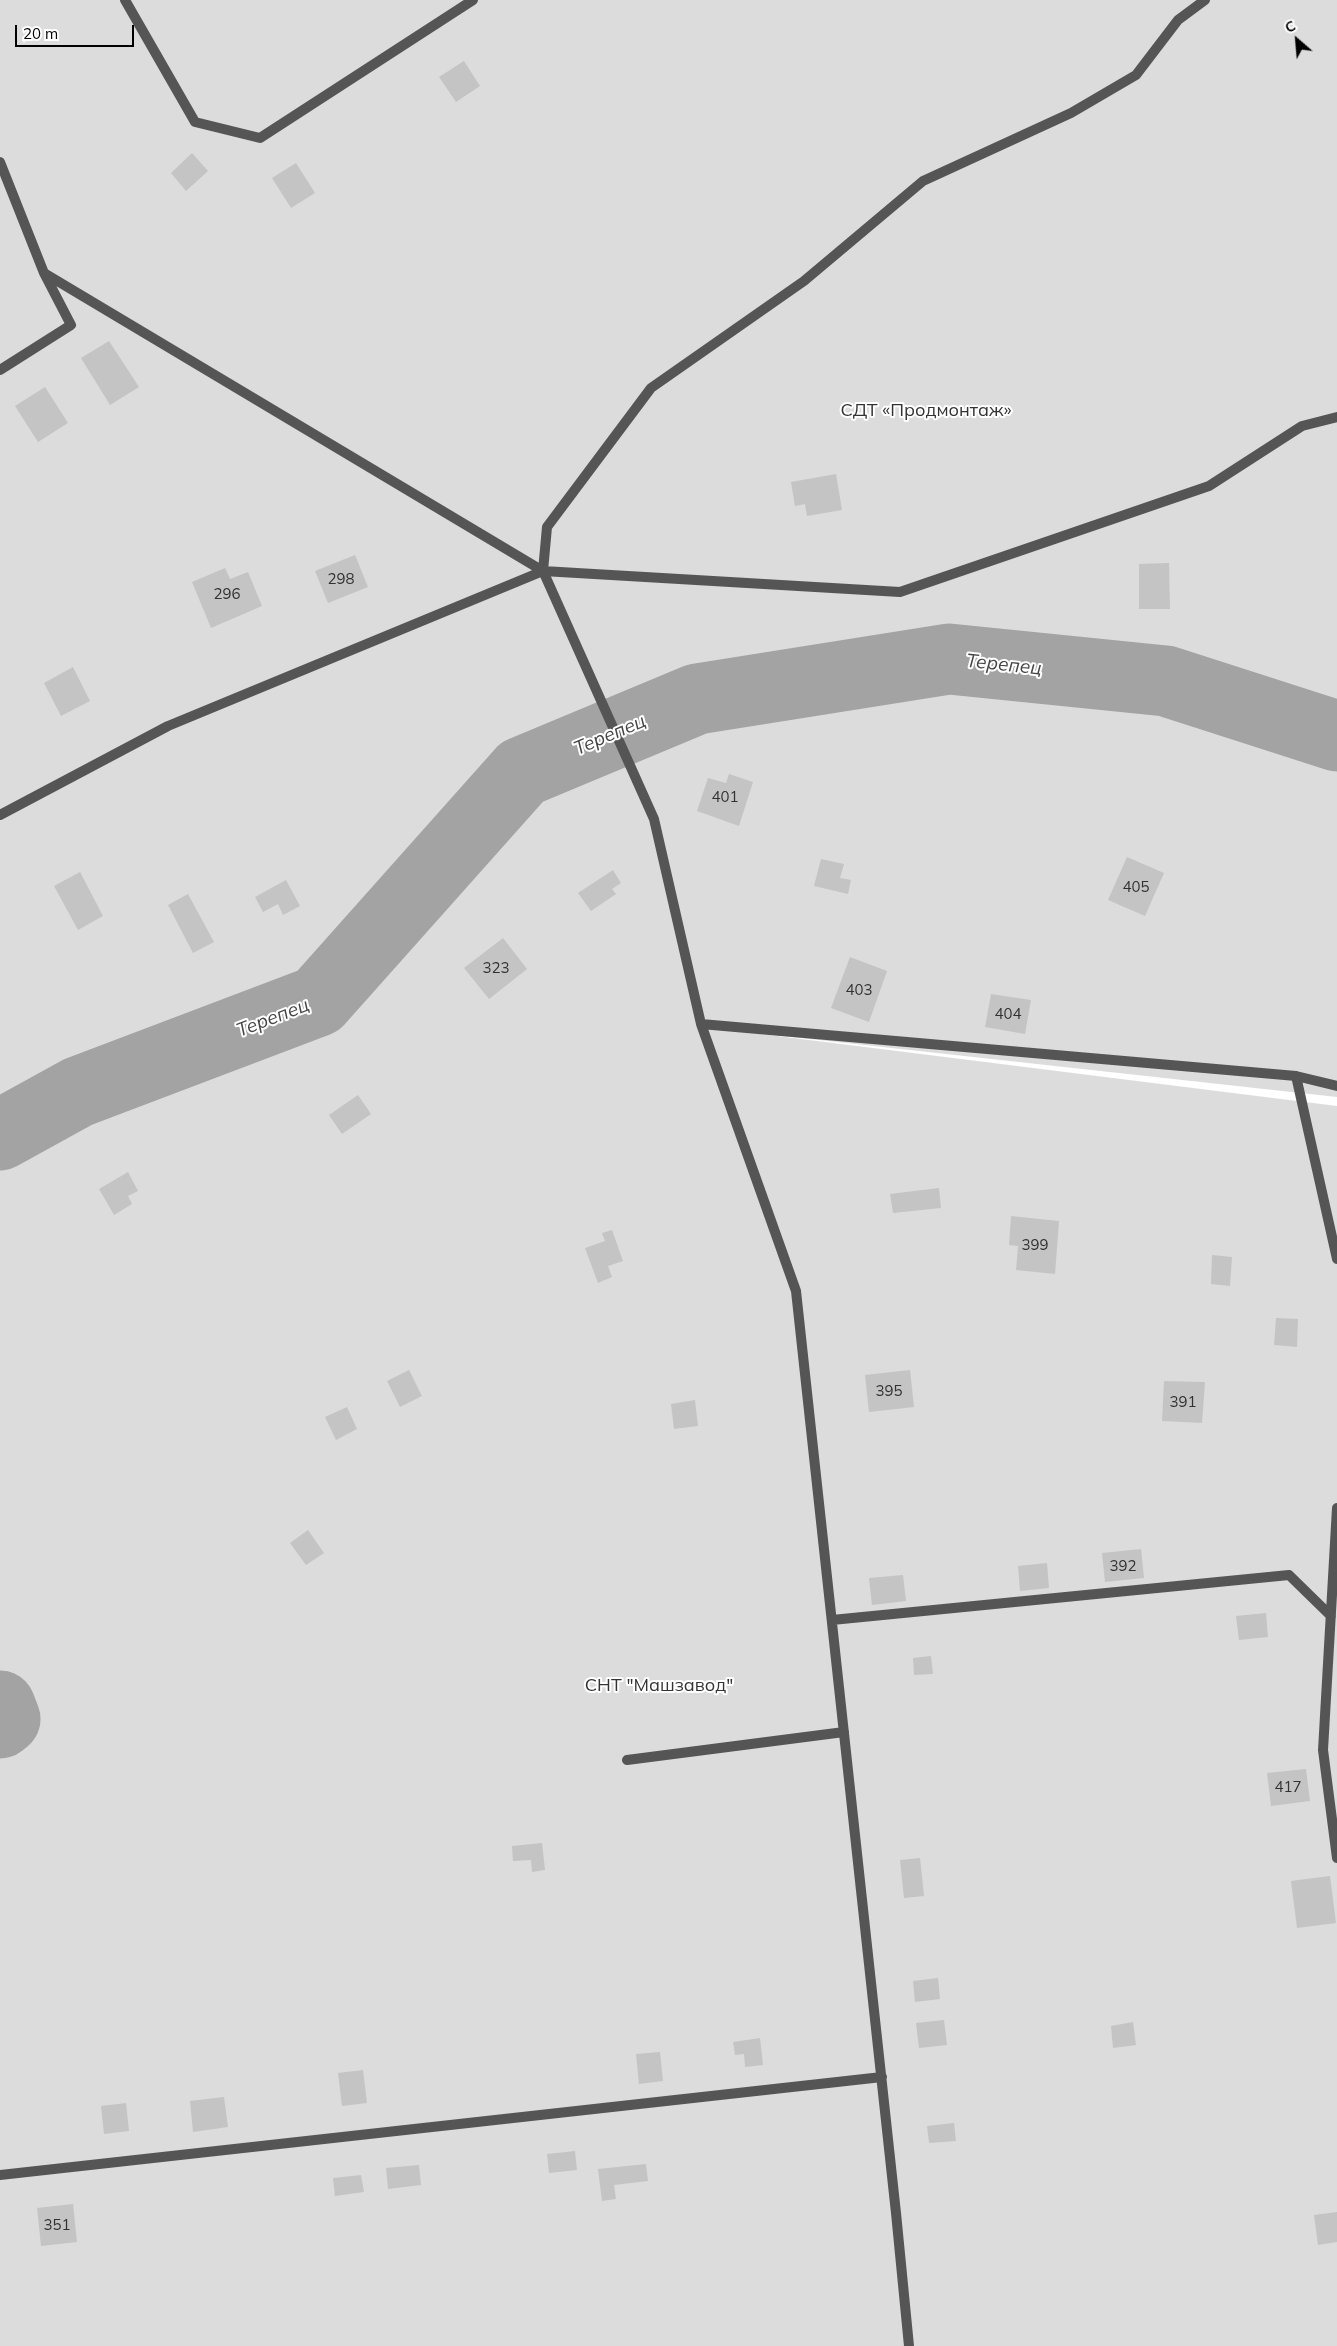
<!DOCTYPE html>
<meta charset="utf-8">
<style>
body{margin:0}
#map{position:relative;width:1337px;height:2346px;overflow:hidden;background:#fff;font-family:Mulish,sans-serif}
canvas{display:block}
.north{position:absolute;left:1272px;top:15px;width:50px;height:50px;-webkit-text-stroke:4px #fff;paint-order:stroke;rotate:333deg;font-size:14px;font-weight:700;line-height:20px;text-align:center;color:#000}
.north::after{content:'';display:block;margin:auto;width:18px;height:22px;background:#000;clip-path:polygon(50% 0,100% 100%,50% 72%,0 100%)}
.scale{position:absolute;left:15px;top:25px;width:119px;height:22px;box-sizing:border-box;border:2px solid #000;border-top:0;padding-left:6px;font-size:15px;line-height:18px;white-space:nowrap;color:#000;-webkit-text-stroke:4px #fff;paint-order:stroke}
</style>
<div id="map">
<canvas width="1337" height="2346"></canvas>
<div class="north">С</div>
<div class="scale">20 m</div>
</div>
<script>
const context = document.querySelector('canvas').getContext('2d');
context.lineJoin = 'round';
function paint(path, color) {
  context.fillStyle = color;
  context.fill(path, 'evenodd');
}
function strokePath(path, color, width, dash) {
  context.strokeStyle = color;
  context.lineWidth = width;
  context.lineCap = dash ? 'butt' : 'round';
  context.setLineDash(dash || []);
  context.stroke(path);
}
function label(font, color, halo, rows, align = 'center') {
  context.font = font + ' Mulish,sans-serif';
  context.lineWidth = 4;
  context.setLineDash([]);
  context.textBaseline = 'middle';
  context.strokeStyle = halo;
  context.fillStyle = color;
  for (const [text, x, y, turn = 0] of rows) {
    context.save();
    context.translate(x, y);
    context.rotate((+turn || 0) * Math.PI / 180);
    context.textAlign = isNaN(turn) ? turn : align;
    if (halo) context.strokeText(text, 0, 0);
    context.fillText(text, 0, 0);
    context.restore();
  }
}
paint(new Path2D(`
 M0 0H1337V1097L737 1031 1337 1106V2346H0Z`), '#dcdcdc');
strokePath(new Path2D(`
 M0 1135 78 1092 318 1001 522 772 697 699 949 659 1166 681 1337 736
 M0 1706 5 1719 0 1723`), '#a3a3a3', 71);
paint(new Path2D(`
 M464 61 480 86 456 102 439 77Z
 M192 153 208 171 186 191 171 173Z
 M296 163 315 193 291 208 272 178Z
 M109 341 139 387 110 405 81 358Z
 M45 387 68 423 38 442 15 406Z
 M836 474 842 510 807 516 805 504 795 506 791 482Z
 M355 555 368 587 328 603 315 571Z
 M1169 563 1170 609H1139V564Z
 M225 568 230 579 248 572 262 606 211 628 192 582Z
 M73 667 90 701 61 716 44 683Z
 M729 774 753 782 739 826 697 811 708 778 726 783Z
 M1127 857 1164 873 1145 916 1108 900Z
 M821 859 844 864 840 878 851 880 848 894 814 886Z
 M613 870 621 883 612 889 616 894 591 911 578 893Z
 M80 872 103 916 78 930 54 886Z
 M286 880 300 906 283 915 278 904 263 912 255 897Z
 M188 894 214 942 193 953 168 905Z
 M503 938 527 969 489 999 464 968Z
 M850 957 887 971 869 1022 831 1008Z
 M991 994 1031 1000 1025 1034 985 1027Z
 M358 1095 371 1114 342 1134 329 1115Z
 M128 1172 138 1191 128 1196 132 1204 114 1215 99 1189Z
 M939 1188 941 1208 893 1213 890 1194Z
 M1011 1216 1059 1221 1055 1274 1016 1270 1018 1246 1009 1245Z
 M612 1230 623 1261 608 1266 612 1277 598 1283 585 1248 605 1241 602 1233Z
 M1212 1255 1232 1257 1230 1286 1211 1284Z
 M1276 1318 1298 1319 1297 1347 1274 1345Z
 M409 1370 422 1396 400 1407 387 1381Z
 M910 1370 914 1407 869 1412 865 1375Z
 M1164 1381 1205 1382 1202 1423 1162 1421Z
 M695 1400 698 1426 674 1429 671 1404Z
 M347 1407 357 1429 336 1440 325 1417Z
 M308 1530 324 1553 306 1565 290 1543Z
 M1141 1549 1144 1578 1105 1582 1102 1553Z
 M1047 1563 1049 1588 1020 1591 1018 1566Z
 M903 1575 906 1601 872 1605 869 1578Z
 M1266 1613 1268 1637 1239 1640 1236 1616Z
 M931 1656 933 1674 914 1675 913 1658Z
 M1306 1769 1310 1801 1271 1806 1267 1773Z
 M542 1843 545 1870 532 1872 531 1860 513 1861 512 1846Z
 M920 1858 924 1896 904 1898 900 1860Z
 M1330 1876 1336 1923 1297 1928 1291 1881Z
 M938 1978 940 1999 915 2002 913 1981Z
 M944 2020 947 2045 919 2048 916 2023Z
 M1133 2022 1136 2045 1113 2048 1111 2026Z
 M760 2038 763 2065 745 2067 744 2054 735 2055 733 2042Z
 M660 2052 663 2081 639 2084 636 2054Z
 M363 2070 367 2103 342 2106 338 2073Z
 M224 2097 228 2127 193 2132 190 2101Z
 M126 2103 129 2131 104 2134 101 2106Z
 M954 2123 956 2141 929 2143 927 2126Z
 M575 2151 577 2170 549 2173 547 2154Z
 M646 2164 648 2181 614 2185 616 2199 602 2201 598 2169Z
 M419 2165 421 2185 388 2189 386 2168Z
 M361 2175 364 2192 335 2196 333 2178Z
 M73 2204 77 2242 41 2246 37 2208Z
 M1337 2212V2242L1318 2245 1314 2215Z`), '#c4c4c4');
strokePath(new Path2D(`
 M125 0 195 122 260 138 473 0
 M0 162 44 273 543 571 654 819 701 1024 796 1291 896 2213 909 2346
 M0 370 71 325 44 273
 M543 571 547 527 651 388 804 281 923 181 1071 113 1136 75 1178 20 1205 0
 M0 815 168 726 543 571 900 592 1209 486 1302 426 1337 417
 M701 1024 1296 1076 1337 1259
 M1296 1076 1337 1086
 M1337 1508 1323 1750 1337 1858
 M832 1620 1289 1575 1331 1616
 M627 1760 844 1732
 M0 2175 882 2077`), '#555', 10);
label('15px', '#313131', null, [
 ["298",341,579],
 ["296",227,594],
 ["401",725,797],
 ["405",1136,887],
 ["323",496,968],
 ["403",859,990],
 ["404",1008,1014],
 ["399",1035,1245],
 ["395",889,1391],
 ["391",1183,1402],
 ["392",1123,1566],
 ["417",1288,1787],
 ["351",57,2225]
]);
label('18px', '#333', '#fff', [
 ["СДТ «Продмонтаж»",926,411],
 ["СНТ \"Машзавод\"",659,1686]
]);
label('italic 19px', '#444', '#fff', [
 ["Терепец",1004,665,6],
 ["Терепец",610,735,-23],
 ["Терепец",273,1018,-21]
]);
</script>
